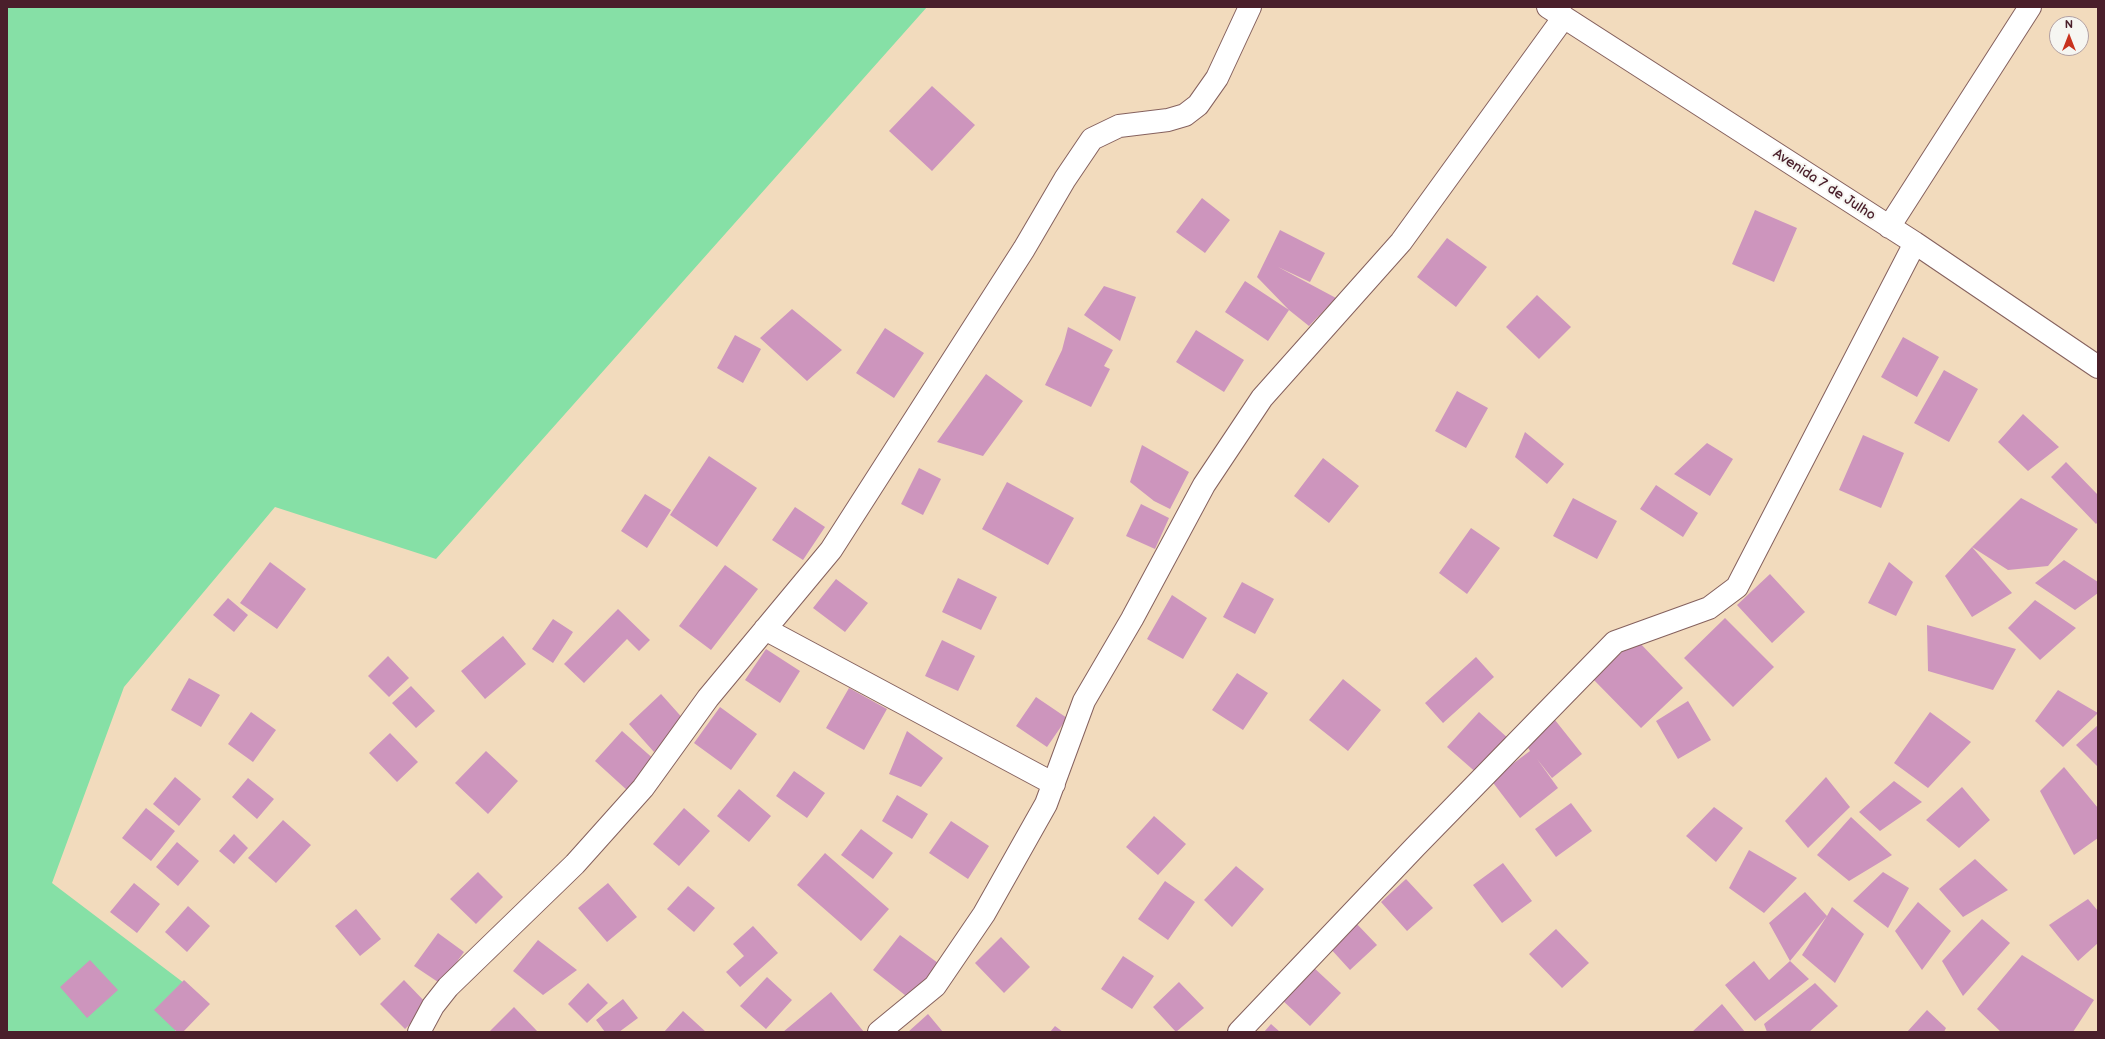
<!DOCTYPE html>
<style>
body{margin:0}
#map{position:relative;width:2105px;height:1039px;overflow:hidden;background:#f2dbbd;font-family:"Balsamiq Sans",sans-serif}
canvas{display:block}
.frame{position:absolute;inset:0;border:8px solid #4a1f2b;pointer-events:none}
.north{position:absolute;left:2049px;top:16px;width:40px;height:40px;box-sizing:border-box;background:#f6f6f2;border:1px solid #b1a0a2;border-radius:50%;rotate:0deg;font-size:11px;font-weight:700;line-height:16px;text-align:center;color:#4a1f2b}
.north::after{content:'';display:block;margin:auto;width:14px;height:18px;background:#c8321e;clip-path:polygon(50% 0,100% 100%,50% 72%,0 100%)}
</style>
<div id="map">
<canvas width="2105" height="1039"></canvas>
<div class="frame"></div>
<div class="north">N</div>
</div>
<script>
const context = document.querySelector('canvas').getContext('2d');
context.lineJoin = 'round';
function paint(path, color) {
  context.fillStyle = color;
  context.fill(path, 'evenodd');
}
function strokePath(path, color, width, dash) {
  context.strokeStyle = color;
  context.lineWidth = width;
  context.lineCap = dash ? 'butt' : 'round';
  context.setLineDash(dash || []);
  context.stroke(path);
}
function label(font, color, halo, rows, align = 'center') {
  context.font = font + ' "Balsamiq Sans",sans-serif';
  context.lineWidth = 4;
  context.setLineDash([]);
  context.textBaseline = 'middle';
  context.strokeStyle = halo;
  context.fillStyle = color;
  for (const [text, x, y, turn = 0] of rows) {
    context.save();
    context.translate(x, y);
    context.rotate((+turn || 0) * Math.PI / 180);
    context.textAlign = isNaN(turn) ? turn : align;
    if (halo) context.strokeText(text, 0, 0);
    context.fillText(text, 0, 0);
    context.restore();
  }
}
paint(new Path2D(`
 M7 7H927L436 559 275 507 124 687 52 883 184 983 175 1032H7Z`), '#86e0a6');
paint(new Path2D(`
 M932 86 975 125 932 171 889 131Z
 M1202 198 1230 220 1205 253 1176 232Z
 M1755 210 1797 228 1774 282 1732 264Z
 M1280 230 1325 253 1310 282 1278 267 1336 298 1309 326 1289 310 1257 277Z
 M1447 238 1487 267 1456 307 1417 277Z
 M1245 281 1289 310 1268 341 1225 312Z
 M1104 286 1136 297 1120 341 1084 315Z
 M1537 295 1571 327 1539 359 1506 327Z
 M792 309 842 350 807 381 760 338Z
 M1068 327 1113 350 1104 366 1110 369 1091 407 1045 385 1062 350Z
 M885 328 924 353 894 398 856 373Z
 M1196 330 1244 360 1224 392 1176 362Z
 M735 335 761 349 743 383 717 368Z
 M1903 337 1939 357 1917 397 1881 377Z
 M1944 370 1978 389 1949 442 1914 423Z
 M986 374 1023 401 983 456 937 442Z
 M1457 391 1488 408 1466 448 1435 431Z
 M2023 414 2059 447 2028 471 1998 442Z
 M1525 432 1564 464 1547 484 1515 457Z
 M1863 435 1904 453 1881 508 1839 490Z
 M1707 443 1733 459 1710 496 1674 474Z
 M1142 445 1189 472 1170 509 1154 501 1130 482Z
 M709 456 757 488 717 547 670 515Z
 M1323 458 1359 486 1329 523 1294 496Z
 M2066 462 2098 495V522L2096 524 2051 477Z
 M919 468 941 479 923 515 901 504Z
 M1007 482 1074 518 1048 565 982 529Z
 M1656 485 1698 513 1683 537 1640 509Z
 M645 494 671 510 647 548 621 531Z
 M1573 498 1617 521 1597 559 1553 536Z
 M2021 498 2078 529 2048 566 2008 570 1972 547 2012 593 1972 617 1945 576 1972 547Z
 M1141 504 1169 518 1155 549 1126 536Z
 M795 507 825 527 803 560 772 540Z
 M1471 528 1500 548 1467 594 1439 573Z
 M2064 560 2098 582V593L2075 610 2035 583Z
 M270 562 306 589 277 629 240 603Z
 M1889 562 1913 582 1896 616 1868 603Z
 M725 565 758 589 711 650 679 626Z
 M1770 574 1805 612 1772 643 1737 605Z
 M958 578 997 597 981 630 942 612Z
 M836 579 868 603 845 632 813 608Z
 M1242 582 1274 599 1255 634 1223 617Z
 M1172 595 1207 618 1183 659 1147 639Z
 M228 598 248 615 234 632 213 615Z
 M2035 600 2076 628 2040 660 2008 628Z
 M618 609 650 640 639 651 627 639 584 683 564 664Z
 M1725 618 1774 667 1733 707 1684 658Z
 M553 619 573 632 553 663 532 649Z
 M1927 625 2016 649 1993 690 1928 671Z
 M503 636 526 664 485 699 461 671Z
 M1636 639 1683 688 1641 728 1593 679Z
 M942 640 975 656 958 691 925 676Z
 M766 649 800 671 780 703 745 680Z
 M388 656 409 678 389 697 368 676Z
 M1476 657 1494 677 1443 723 1425 703Z
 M1237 673 1268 693 1243 730 1212 710Z
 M189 678 220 695 201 727 171 710Z
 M1343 679 1381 710 1348 751 1309 720Z
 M411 686 435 711 416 728 392 703Z
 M849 688 887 709 864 750 826 728Z
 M2058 690 2098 713 2063 747 2035 721Z
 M661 694 686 722 654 752 629 724Z
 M1036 697 1067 718 1047 747 1016 726Z
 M1688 701 1711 740 1678 759 1656 721Z
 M720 707 757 734 731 770 694 743Z
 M251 712 276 730 253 762 228 744Z
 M1479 712 1510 740 1479 775 1447 747Z
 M1930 712 1971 742 1928 788 1894 763Z
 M1555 720 1582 754 1552 778 1537 759 1558 788 1520 818 1491 780 1530 751 1526 744Z
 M2098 725V767L2076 745Z
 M622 731 656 761 628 791 595 761Z
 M907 731 943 758 921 787 889 774Z
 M390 733 418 762 397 782 369 753Z
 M486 751 518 781 488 814 455 783Z
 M2064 767 2098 808V838L2074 855 2040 791Z
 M794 771 825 793 807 818 776 796Z
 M175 777 201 799 179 826 153 804Z
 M1826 777 1850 807 1808 848 1785 821Z
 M248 778 274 799 257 819 232 797Z
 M1894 781 1922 802 1880 831 1859 812Z
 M1962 787 1990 820 1959 848 1926 820Z
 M739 789 771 816 749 842 717 816Z
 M897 795 928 814 912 839 882 821Z
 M1571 803 1592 831 1556 857 1535 829Z
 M1714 807 1743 828 1716 862 1686 836Z
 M146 808 175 831 151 861 122 838Z
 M684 808 710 831 679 866 653 844Z
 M1154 816 1186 844 1158 875 1126 847Z
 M1851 817 1892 855 1849 881 1817 855Z
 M283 820 311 845 276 883 248 858Z
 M951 821 989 846 968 879 929 853Z
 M861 829 893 853 873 879 841 855Z
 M234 834 248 848 234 864 219 851Z
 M177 842 199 861 178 886 156 867Z
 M1749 850 1797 878 1764 913 1729 888Z
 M825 853 889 909 861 941 797 885Z
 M1975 859 2008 890 1963 917 1939 889Z
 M1503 863 1532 901 1502 923 1473 885Z
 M1236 866 1264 889 1232 927 1204 900Z
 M478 872 503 897 476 924 450 899Z
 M1883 872 1909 888 1888 928 1853 901Z
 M1406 879 1433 908 1407 931 1381 902Z
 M1165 881 1195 902 1168 940 1138 919Z
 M134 883 160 904 137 933 110 912Z
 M608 883 637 917 607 942 578 908Z
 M688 886 715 908 694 932 667 909Z
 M1805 892 1827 916 1832 907 1864 934 1835 983 1802 955 1827 916 1790 961 1769 923Z
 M2088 899 2098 911V943L2078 961 2049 925Z
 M1918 902 1951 931 1922 970 1895 931Z
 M188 906 210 926 187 952 165 932Z
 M356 909 381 939 360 956 335 926Z
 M1982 919 2010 943 1963 996 1942 961Z
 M1355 922 1377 945 1350 970 1329 947Z
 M753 926 778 953 740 987 726 972 744 956 733 944Z
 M1556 929 1589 963 1562 988 1529 954Z
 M438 933 464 952 441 984 414 966Z
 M900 935 938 963 910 999 873 970Z
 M1001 937 1030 967 1004 993 975 963Z
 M538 940 577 970 543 995 513 971Z
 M2022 955 2094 1000 2073 1032H2001L1977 1009Z
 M1123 956 1154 976 1132 1009 1101 989Z
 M90 960 118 990 87 1018 60 987Z
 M1754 961 1769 980 1790 961 1809 979 1755 1021 1725 985Z
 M1312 966 1341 993 1310 1026 1281 999Z
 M767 977 792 1000 766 1029 740 1006Z
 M184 980 210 1004 183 1032H177L154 1010Z
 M404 980 429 1006 405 1029 380 1004Z
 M1179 982 1204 1008 1176 1032 1153 1007Z
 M588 983 608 1003 587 1023 568 1004Z
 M1815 983 1838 1006 1809 1032H1767L1764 1024Z
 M831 992 864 1032H783Z
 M623 999 638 1018 619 1032H605L596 1020Z
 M1722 1004 1745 1032H1692Z
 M514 1007 538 1032H489Z
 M1927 1010 1946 1028 1944 1032H1907Z
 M683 1011 706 1032H664Z
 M928 1014 943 1032H908Z
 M1271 1024 1280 1032H1264Z
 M1055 1026 1063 1032H1050Z`), '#cd95bd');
const minor = new Path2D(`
 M1548 7 1915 243 2098 367
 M1889 227 2030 7
 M765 629 1054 784
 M419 1032 433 1006 448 987 575 864 643 788 708 698 831 550 1024 249 1065 179 1092 139 1119 126 1168 120 1185 115 1198 105 1217 78 1250 7
 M879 1032 935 986 984 914 1046 804 1084 701 1132 619 1204 485 1262 398 1401 242 1564 17
 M1239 1032 1415 847 1615 642 1709 608 1737 587 1915 243`);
strokePath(minor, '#85615e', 24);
strokePath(minor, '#fff', 22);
label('14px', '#4a1f2b', '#f6f6f2', [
 ["Avenida 7 de Julho",1824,185,33]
]);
</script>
